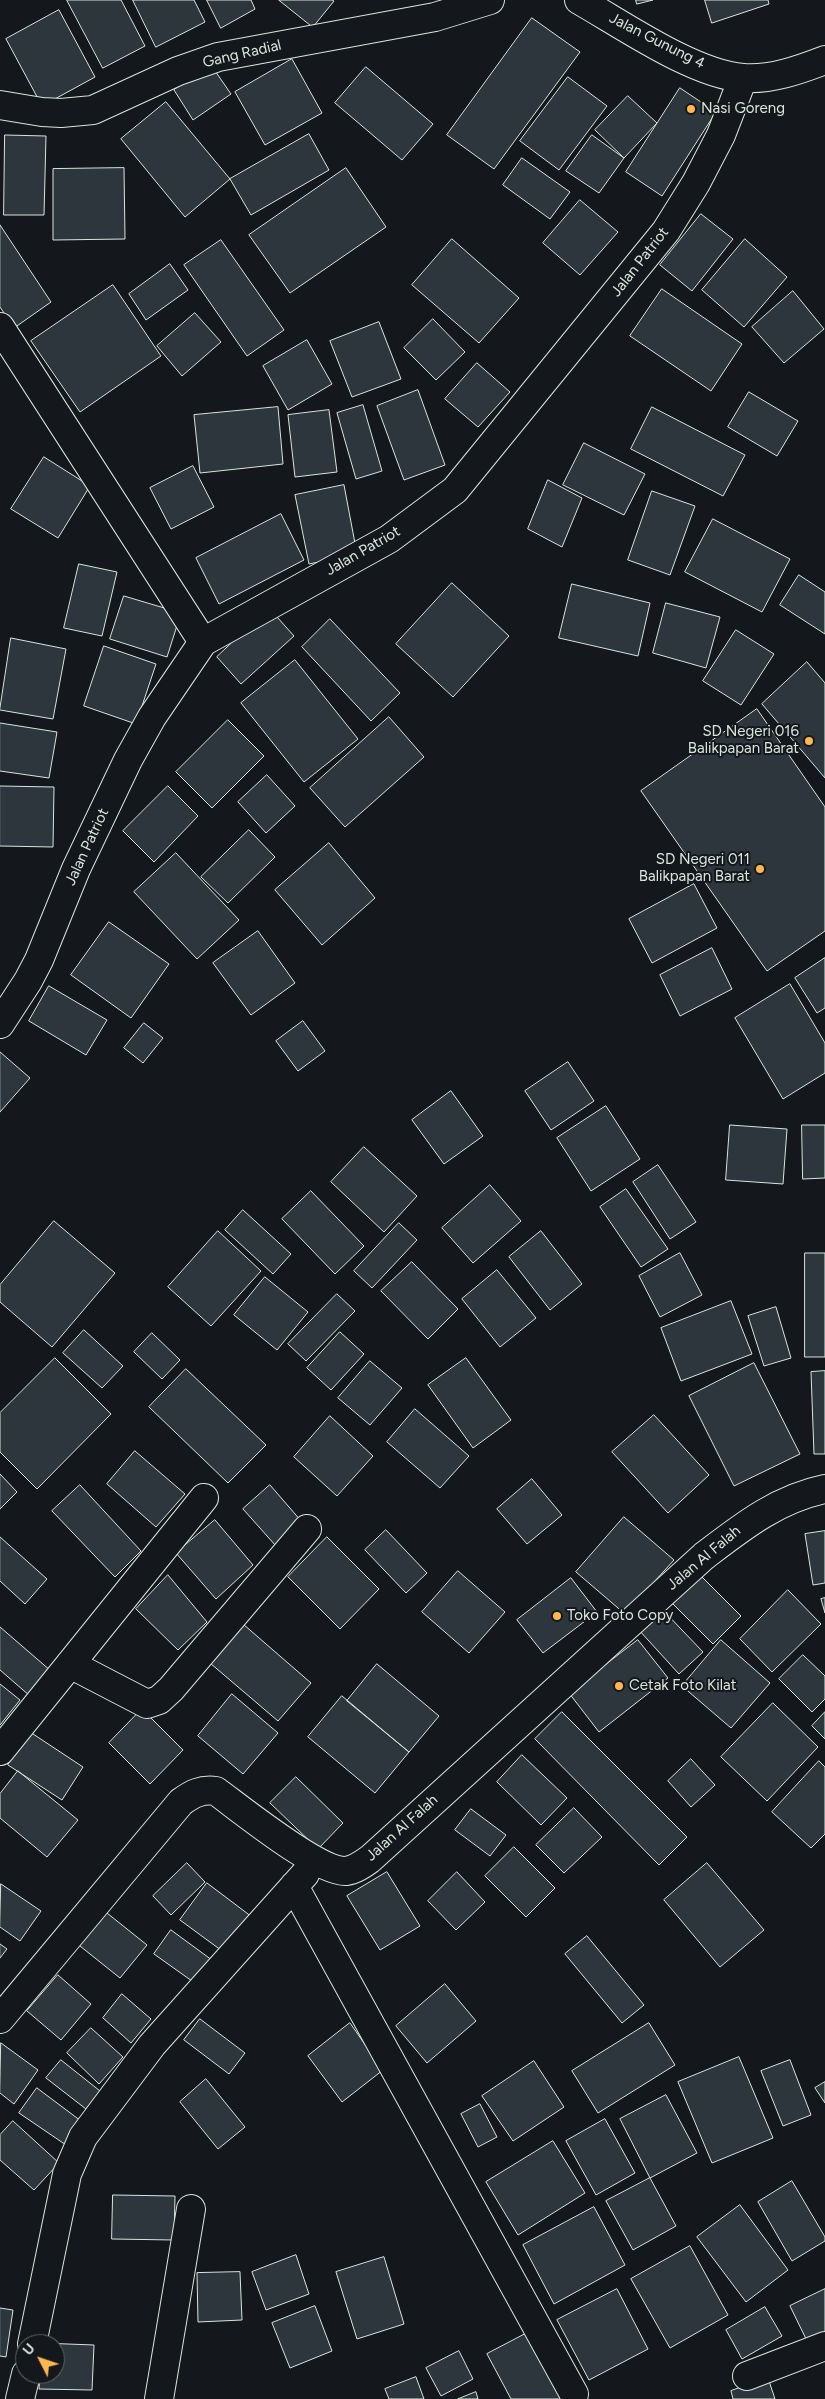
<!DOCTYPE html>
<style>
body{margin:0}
#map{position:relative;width:825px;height:2399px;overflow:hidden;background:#14181c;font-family:Figtree,sans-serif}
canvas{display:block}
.north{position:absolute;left:15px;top:2334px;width:50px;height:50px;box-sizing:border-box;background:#14181c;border:1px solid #626a69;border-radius:50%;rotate:311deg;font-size:14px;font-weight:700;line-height:20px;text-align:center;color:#d8e6dc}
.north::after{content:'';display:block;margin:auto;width:18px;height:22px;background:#ffb74d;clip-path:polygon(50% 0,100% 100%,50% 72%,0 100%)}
</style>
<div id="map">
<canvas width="825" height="2399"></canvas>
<div class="north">U</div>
</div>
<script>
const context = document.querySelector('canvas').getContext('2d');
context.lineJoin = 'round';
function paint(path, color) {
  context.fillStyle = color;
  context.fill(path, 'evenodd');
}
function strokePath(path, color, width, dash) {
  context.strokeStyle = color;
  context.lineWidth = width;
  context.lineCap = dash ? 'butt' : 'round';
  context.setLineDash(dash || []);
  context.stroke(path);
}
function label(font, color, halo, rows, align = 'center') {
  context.font = font + ' Figtree,sans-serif';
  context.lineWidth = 4;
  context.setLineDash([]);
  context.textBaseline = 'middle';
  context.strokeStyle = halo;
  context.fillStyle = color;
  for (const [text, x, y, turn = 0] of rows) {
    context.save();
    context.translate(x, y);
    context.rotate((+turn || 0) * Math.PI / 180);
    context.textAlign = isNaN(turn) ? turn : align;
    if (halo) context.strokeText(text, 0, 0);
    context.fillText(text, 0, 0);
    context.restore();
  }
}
const building = new Path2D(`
 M67 0H121L145 46 103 68Z
 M133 0H194L205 22 156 47Z
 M207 0H251L255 9 221 28Z
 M279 0H332L334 1 313 27Z
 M636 0H653L637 4Z
 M705 0H768L769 4 712 23Z
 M59 10 95 77 42 106 6 39Z
 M532 18 580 52 494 169 447 135Z
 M292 59 322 113 265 145 235 92Z
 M211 65 231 94 193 120 174 90Z
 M366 67 433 124 402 160 335 103Z
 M568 77 607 106 559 170 520 141Z
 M680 88 716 112 662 196 626 172Z
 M628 96 657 123 624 158 595 130Z
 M166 102 230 179 185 217 121 139Z
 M309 134 329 170 251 215 230 179Z
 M5 135 46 136 44 215H4Z
 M592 135 624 158 599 193 566 171Z
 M522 158 570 192 550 219 503 185Z
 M124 168 125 239 53 240V169Z
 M346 168 386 227 290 293 249 235Z
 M580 200 618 232 580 275 543 243Z
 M701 214 733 239 692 291 660 265Z
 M0 225 51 302 14 328 0 307Z
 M452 239 519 298 479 343 412 285Z
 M745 239 787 277 744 327 702 290Z
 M221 240 284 330 247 356 184 265Z
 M170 264 188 290 146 320 129 294Z
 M113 285 161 356 80 412 31 341Z
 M662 289 742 344 711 391 630 336Z
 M793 291 824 329 784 363 752 327Z
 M195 313 221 342 182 376 157 346Z
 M433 319 465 352 436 380 404 348Z
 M379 322 401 379 352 397 330 341Z
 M307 340 332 384 288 410 263 366Z
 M477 363 510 392 478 427 445 399Z
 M418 390 445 465 404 480 377 406Z
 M749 392 798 421 777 456 728 427Z
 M363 405 382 471 356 479 337 413Z
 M278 407 283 464 200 473 194 415Z
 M652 407 745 455 723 496 631 449Z
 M329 410 337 472 295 477 288 415Z
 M584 443 645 474 624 515 563 485Z
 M44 457 90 486 58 538 11 509Z
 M193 466 214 507 171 529 150 488Z
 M548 480 582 498 562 547 528 529Z
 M344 485 357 554 309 564 295 495Z
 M652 491 695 506 670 575 628 560Z
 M281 514 304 560 219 604 196 558Z
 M713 519 790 559 762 612 685 572Z
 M79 564 117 572 102 636 64 628Z
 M799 575 825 592V634L780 605Z
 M452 583 509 636 453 697 396 644Z
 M572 584 650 603 638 656 559 638Z
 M124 596 181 613 167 657 110 639Z
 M666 603 720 617 706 668 653 653Z
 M269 608 294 636 241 684 217 657Z
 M330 619 400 693 371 721 302 647Z
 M736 630 774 654 741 705 703 681Z
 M11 638 66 649 53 719 0 710Z
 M104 646 156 664 136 724 84 706Z
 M295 660 358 739 304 782 241 703Z
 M807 662 825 683V778L762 704Z
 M757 709 825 807V931L767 971 641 791Z
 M389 717 424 757 345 827 310 788Z
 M228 720 264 756 212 808 176 772Z
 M0 723 57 732 49 778 0 771Z
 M267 775 295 806 266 833 238 802Z
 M0 786 54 787 53 847 0 846Z
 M168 786 198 816 154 862 123 831Z
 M249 830 275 857 228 903 201 877Z
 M329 843 375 898 322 945 275 890Z
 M176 853 239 920 197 959 134 892Z
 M694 884 717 928 652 963 629 919Z
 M109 922 169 964 131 1018 71 975Z
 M258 931 295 983 251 1015 213 963Z
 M712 948 732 989 680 1016 660 975Z
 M825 958V1008L817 1013 795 978Z
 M790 984 825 1043V1073L783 1099 735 1018Z
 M49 986 107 1020 86 1055 29 1021Z
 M303 1021 325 1051 298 1071 276 1041Z
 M144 1023 163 1038 143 1063 124 1048Z
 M0 1052 30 1078 0 1112Z
 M568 1062 594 1101 551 1130 525 1091Z
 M451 1091 483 1136 444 1164 412 1120Z
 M606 1106 640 1159 591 1191 557 1138Z
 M730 1125 787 1129 783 1184 726 1180Z
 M802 1125H825V1178L803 1179Z
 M364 1147 417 1196 384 1232 331 1182Z
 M658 1165 696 1222 670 1239 633 1182Z
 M490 1185 521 1221 473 1263 442 1228Z
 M626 1189 668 1249 641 1267 600 1207Z
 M311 1191 364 1246 335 1274 282 1219Z
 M243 1210 291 1254 273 1274 225 1230Z
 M54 1221 115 1273 52 1347 0 1302V1285Z
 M399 1223 417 1240 372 1288 354 1271Z
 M218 1231 261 1271 211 1326 168 1287Z
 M541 1231 582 1284 550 1310 509 1257Z
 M680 1253 702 1295 660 1317 639 1276Z
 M805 1253H825V1357H805Z
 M412 1262 458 1309 428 1339 381 1291Z
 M497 1270 536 1318 500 1347 462 1299Z
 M265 1277 308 1312 277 1350 234 1315Z
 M337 1294 355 1311 306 1361 288 1344Z
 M731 1301 752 1354 681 1381 661 1328Z
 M776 1307 791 1358 764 1366 748 1316Z
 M84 1330 123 1366 102 1388 63 1353Z
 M340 1332 364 1354 331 1390 307 1368Z
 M152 1333 180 1360 162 1379 134 1352Z
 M55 1358 111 1414 37 1489 0 1452V1413Z
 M466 1358 511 1420 473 1448 428 1385Z
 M370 1361 402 1388 370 1425 338 1398Z
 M754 1363 800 1454 734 1486 689 1396Z
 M186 1369 266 1445 228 1483 149 1407Z
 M825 1371V1454H814L811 1372Z
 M415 1409 469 1456 440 1488 387 1442Z
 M654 1415 709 1475 668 1513 612 1452Z
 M330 1416 373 1456 337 1496 294 1457Z
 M135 1451 185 1494 156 1527 107 1484Z
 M0 1474 17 1492 0 1509Z
 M532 1479 562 1515 527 1544 497 1509Z
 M80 1485 141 1551 115 1577 52 1511Z
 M270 1485 302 1522 276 1546 243 1509Z
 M624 1517 674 1560 625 1614 576 1572Z
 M215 1520 253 1565 216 1599 176 1553Z
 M386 1530 427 1573 406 1593 365 1550Z
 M825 1531V1583L813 1585 805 1534Z
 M0 1537 47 1579 25 1604 0 1581Z
 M327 1537 379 1589 340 1629 288 1577Z
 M458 1571 505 1612 469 1653 422 1612Z
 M699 1574 741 1616 713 1644 671 1602Z
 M168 1575 207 1622 178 1650 136 1609Z
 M571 1578 597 1612 543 1653 517 1620Z
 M788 1590 821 1624 772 1672 740 1639Z
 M825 1598V1613L821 1599Z
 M661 1608 703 1652 679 1674 638 1629Z
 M243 1624 311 1683 278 1721 210 1663Z
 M0 1627 51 1671 30 1696 0 1670Z
 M638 1640 668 1678 599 1732 569 1693Z
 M721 1640 770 1683 731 1728 682 1686Z
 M803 1655 825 1676V1699L812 1712 779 1679Z
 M377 1664 439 1716 409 1752 347 1701Z
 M0 1684 20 1700 0 1725Z
 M232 1694 278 1733 243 1774 198 1736Z
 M342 1696 409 1752 375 1793 308 1737Z
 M773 1703 818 1747 767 1801 721 1757Z
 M142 1709 183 1750 150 1784 109 1743Z
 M562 1712 687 1837 659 1865 535 1739Z
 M825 1712V1739L812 1726Z
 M30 1732 83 1767 62 1800 8 1765Z
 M522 1755 567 1798 541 1825 497 1782Z
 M691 1759 715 1785 691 1807 668 1781Z
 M819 1761 825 1767V1834L811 1848 772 1812Z
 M18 1771 78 1820 47 1857 0 1818V1794Z
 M296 1777 343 1823 318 1849 270 1803Z
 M574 1808 602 1837 564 1873 536 1845Z
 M471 1809 506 1835 490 1856 455 1830Z
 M514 1847 555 1888 526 1917 485 1876Z
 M187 1863 205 1882 171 1915 153 1896Z
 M707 1863 764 1930 720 1967 664 1900Z
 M387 1872 420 1926 380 1950 347 1896Z
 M457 1872 485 1902 456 1930 428 1901Z
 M207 1883 256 1920 229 1956 180 1920Z
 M1 1884 41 1911 20 1941 0 1927Z
 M102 1909 147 1945 120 1978 75 1942Z
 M171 1930 216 1963 199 1986 154 1954Z
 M587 1936 644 2005 622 2023 565 1954Z
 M0 1944 7 1949 0 1958Z
 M58 1975 91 2004 61 2040 27 2011Z
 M445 1984 476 2021 427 2063 396 2026Z
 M122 1994 151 2019 131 2043 103 2018Z
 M200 2019 245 2053 229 2074 184 2040Z
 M350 2023 383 2070 342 2102 308 2056Z
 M649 2023 675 2065 598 2113 572 2071Z
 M91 2028 123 2057 99 2084 67 2053Z
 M1 2043 38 2070 14 2104 0 2093Z
 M739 2057 773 2138 712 2163 678 2082Z
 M61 2060 100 2091 86 2109 46 2078Z
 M790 2060 811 2115 783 2126 761 2071Z
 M534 2061 564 2107 513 2141 482 2096Z
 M206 2079 245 2127 218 2149 180 2102Z
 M825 2082V2103L815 2088Z
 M37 2088 81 2121 66 2145 19 2113Z
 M666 2095 697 2153 650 2178 620 2119Z
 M480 2104 497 2137 478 2147 461 2114Z
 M605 2119 635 2173 596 2195 566 2141Z
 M13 2121 59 2163 34 2190 0 2160V2135Z
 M553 2141 585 2193 518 2235 486 2182Z
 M650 2178 676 2226 633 2250 606 2201Z
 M792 2181 825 2237V2241L792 2261 758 2202Z
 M113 2195 175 2196 174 2240 112 2239Z
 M740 2205 788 2270 746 2302 697 2237Z
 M594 2207 625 2265 554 2304 523 2245Z
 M690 2246 728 2315 670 2348 631 2279Z
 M296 2255 309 2294 266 2310 252 2272Z
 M384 2257 404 2324 357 2339 336 2272Z
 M240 2272 242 2320 198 2322 197 2273Z
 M617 2289 648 2349 589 2380 557 2320Z
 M825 2289V2337L809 2345 790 2306Z
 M315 2306 332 2351 290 2368 272 2323Z
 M765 2307 782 2336 742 2359 726 2330Z
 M0 2308 13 2310 6 2357 0 2356Z
 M531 2331 566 2399H511L487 2354Z
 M41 2343 94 2345 92 2390 39 2389 40 2374H55V2344Z
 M459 2351 473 2379 441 2396 426 2368Z
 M416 2377 424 2399H389L385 2389Z
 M768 2378 775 2399H733L731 2391Z
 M476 2392 478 2399H458Z`);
paint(building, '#2c363c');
strokePath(building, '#d8e6dc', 1);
const minor = new Path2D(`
 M579 0C623 25 693 74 743 78 771 80 799 70 825 60
 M0 105 42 112 61 113 93 110 178 71 218 57 435 17 490 0
 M0 327 203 642
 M0 1024 28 981 39 960 76 869 128 760 152 717 203 642 389 539 455 490 666 231 696 183 721 135 743 78
 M70 1664 147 1704 159 1700 171 1689 307 1529
 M0 1751 204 1498
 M294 1886 574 2394
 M0 2019 181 1802C192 1794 201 1789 216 1791 242 1810 318 1872 346 1871 355 1870 363 1864 370 1859L704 1556C742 1527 777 1499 825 1489
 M32 2344 67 2174 83 2137 152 2045 305 1874
 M747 2376 825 2346
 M20 2399 26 2374
 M159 2399 191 2209`);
strokePath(minor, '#d8e6dc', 30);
strokePath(minor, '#14181c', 28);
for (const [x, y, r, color] of [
 [691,109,5,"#ffb74d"],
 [809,741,5,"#ffb74d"],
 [760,869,5,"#ffb74d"],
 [557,1616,5,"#ffb74d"],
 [619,1686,5,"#ffb74d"]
]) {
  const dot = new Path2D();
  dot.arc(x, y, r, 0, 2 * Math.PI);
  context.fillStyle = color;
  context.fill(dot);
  strokePath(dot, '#14181c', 2);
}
label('15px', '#d8e6dc', '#14181c', [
 ["Jalan Gunung 4",657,41,27],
 ["Gang Radial",242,54,-13],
 ["Jalan Patriot",640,262,-52],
 ["Jalan Patriot",363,551,-30],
 ["Jalan Patriot",87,847,-65],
 ["Jalan Al Falah",704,1558,-40],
 ["Jalan Al Falah",402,1828,-42]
]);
label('15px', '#d8e6dc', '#14181c', [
 ["Nasi Goreng",701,109],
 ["SD Negeri 016",799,732,"right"],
 ["Balikpapan Barat",799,749,"right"],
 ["SD Negeri 011",750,860,"right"],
 ["Balikpapan Barat",750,877,"right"],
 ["Toko Foto Copy",567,1616],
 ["Cetak Foto Kilat",629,1686]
], 'left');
</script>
